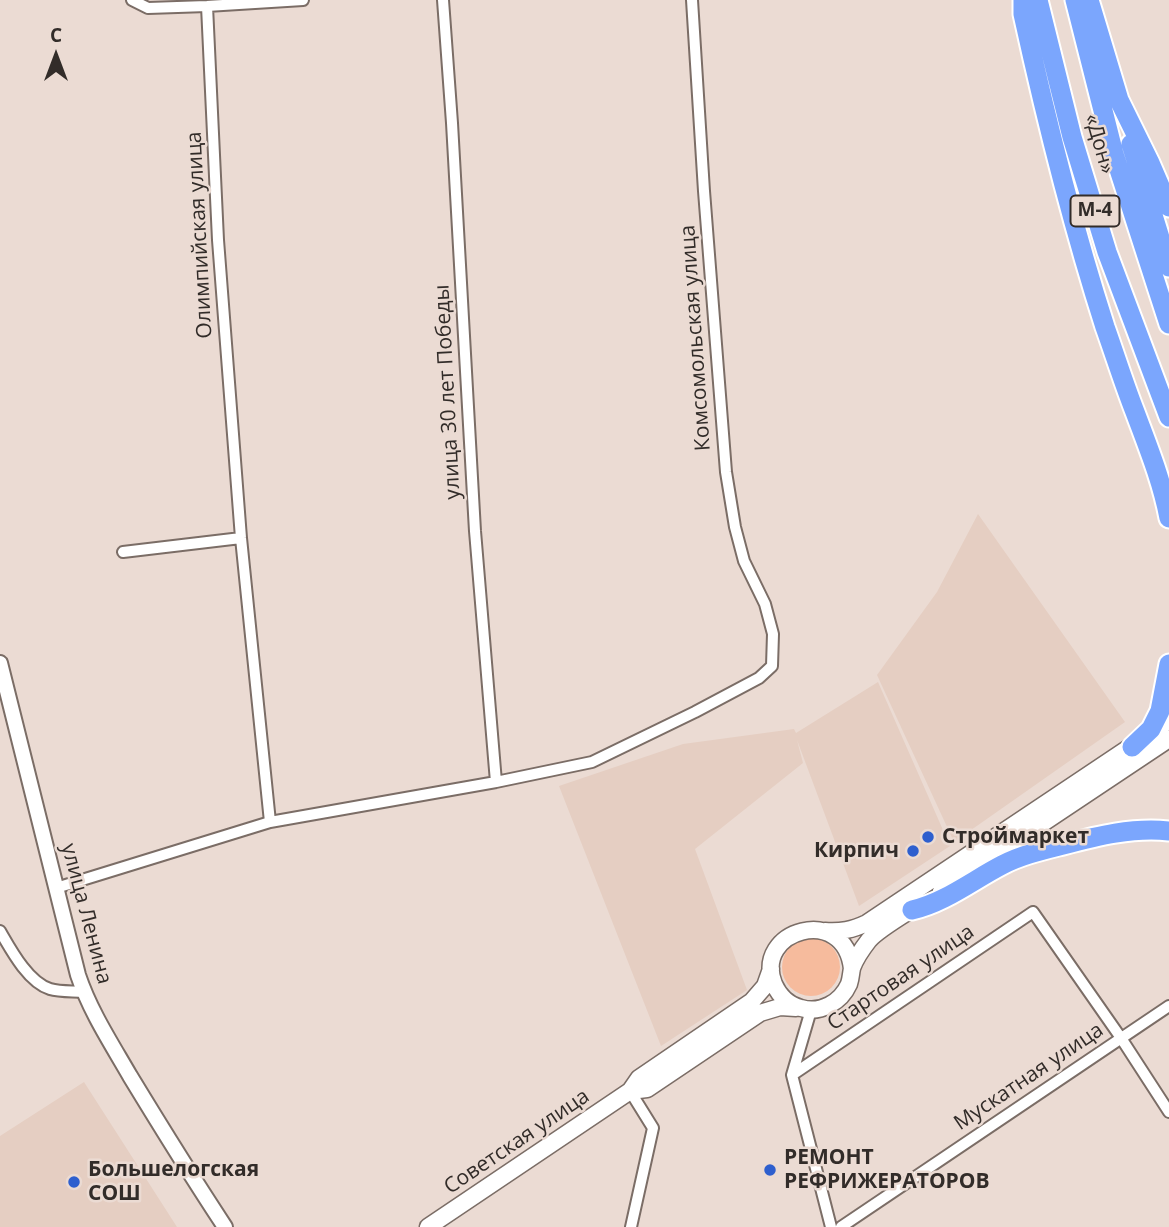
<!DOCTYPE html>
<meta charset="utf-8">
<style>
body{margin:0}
#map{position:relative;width:1169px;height:1227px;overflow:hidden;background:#ebdbd3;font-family:"Open Sans",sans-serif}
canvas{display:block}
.north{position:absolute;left:21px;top:21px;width:70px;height:70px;-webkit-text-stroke:5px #ebdbd3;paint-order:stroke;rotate:0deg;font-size:19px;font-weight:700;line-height:28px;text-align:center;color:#322c29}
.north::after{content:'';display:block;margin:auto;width:24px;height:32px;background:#322c29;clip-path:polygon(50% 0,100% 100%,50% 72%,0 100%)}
</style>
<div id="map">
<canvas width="1169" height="1227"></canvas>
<div class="north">С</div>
</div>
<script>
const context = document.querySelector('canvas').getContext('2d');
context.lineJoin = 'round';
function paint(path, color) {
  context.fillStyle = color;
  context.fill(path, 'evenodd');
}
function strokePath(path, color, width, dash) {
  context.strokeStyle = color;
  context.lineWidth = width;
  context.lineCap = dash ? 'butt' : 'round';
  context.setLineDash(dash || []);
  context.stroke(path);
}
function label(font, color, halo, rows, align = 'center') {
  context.font = font + ' "Open Sans",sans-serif';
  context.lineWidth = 5;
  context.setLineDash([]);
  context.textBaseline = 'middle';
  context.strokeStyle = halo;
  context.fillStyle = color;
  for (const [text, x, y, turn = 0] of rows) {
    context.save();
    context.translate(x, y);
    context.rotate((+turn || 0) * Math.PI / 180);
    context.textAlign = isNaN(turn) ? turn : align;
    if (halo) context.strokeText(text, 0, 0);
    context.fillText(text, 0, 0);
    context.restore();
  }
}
paint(new Path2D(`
 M978 514 1125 722 954 842 877 675 937 592Z
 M878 682 950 846 859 906 797 740 803 763 695 849 747 990 661 1046 559 786 683 744 794 729 796 733Z
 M84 1082 177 1227H0V1136Z`), '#e5cec2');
paint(new Path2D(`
 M782 967a29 29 0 1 1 58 0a29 29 0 1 1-58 0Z`), '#f6bb9d');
const minor = new Path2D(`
 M132 0 148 8 207 6 303 0
 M443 0 452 123 475 531 496 782
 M207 6 218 240 241 538 270 822
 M123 552 241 538
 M56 888 270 822 496 782 592 762 695 712 759 678 772 666 773 634 765 604 744 561 735 527 726 472 704 191 692 0
 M0 931C11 950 28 982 50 989 60 992 73 991 84 992
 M811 1010 792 1075 831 1227
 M792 1075 1033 912 1121 1038 1169 1112
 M630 1091 653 1128 631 1227
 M841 1227 1169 1006`);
const tertiary = new Path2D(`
 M0 663 78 975C90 1011 111 1043 130 1076 161 1127 192 1177 225 1227`);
const secondary = new Path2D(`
 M941 891 1169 739
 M825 931C841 932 852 930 867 923L1169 721
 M852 969C845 903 752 930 774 984 779 995 788 1005 801 1008 821 1014 841 1002 849 984 851 978 851 973 852 968 856 957 862 949 869 940 880 928 907 913 922 903
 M630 1091 647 1089 760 1013 780 1007 796 1008
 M428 1227 630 1091 639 1078 752 1001 765 986 771 969`);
const motorway = new Path2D(`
 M1023 0V14C1046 119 1072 224 1105 327 1115 355 1124 384 1135 412 1148 447 1162 481 1169 518
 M1038 0 1072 137 1107 252 1169 417
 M1075 0 1114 154 1169 324
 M1089 0 1119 100 1150 163 1169 207
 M1131 144 1169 267
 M1132 747 1151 729 1160 711 1169 664
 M912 910C944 903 973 880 1002 865 1021 855 1043 850 1063 845 1097 836 1133 827 1169 831`);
strokePath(minor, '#7b6d66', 14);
strokePath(tertiary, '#7b6d66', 18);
strokePath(secondary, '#7b6d66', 19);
strokePath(motorway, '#fff', 23);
strokePath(minor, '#fff', 10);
strokePath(tertiary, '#fff', 14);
strokePath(secondary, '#fff', 16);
strokePath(motorway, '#7ba6fd', 19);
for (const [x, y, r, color] of [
 [928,837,7,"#2e5fce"],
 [913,851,7,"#2e5fce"],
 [770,1170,7,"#2e5fce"],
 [74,1182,7,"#2e5fce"]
]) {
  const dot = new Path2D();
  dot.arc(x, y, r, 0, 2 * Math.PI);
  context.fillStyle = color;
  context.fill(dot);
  strokePath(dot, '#ebdbd3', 2.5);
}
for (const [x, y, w] of [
 [1095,211,49]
]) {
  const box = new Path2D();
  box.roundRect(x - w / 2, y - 15.5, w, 31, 5);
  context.fillStyle = '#ebdbd3';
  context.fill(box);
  strokePath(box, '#322c29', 2);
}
label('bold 19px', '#322c29', null, [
 ["М-4",1095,211]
]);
label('21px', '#322c29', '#ebdbd3', [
 ["«Дон»",1099,144,74],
 ["Олимпийская улица",200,235,-93],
 ["Комсомольская улица",696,338,-94],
 ["улица 30 лет Победы",448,392,-93],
 ["улица Ленина",86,914,75],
 ["Стартовая улица",901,978,-34],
 ["Мускатная улица",1029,1077,-34],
 ["Советская улица",517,1142,-34]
]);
label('bold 21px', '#322c29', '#ebdbd3', [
 ["Строймаркет",942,837],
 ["Кирпич",899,851,"right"],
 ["РЕМОНТ",784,1158],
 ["РЕФРИЖЕРАТОРОВ",784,1182],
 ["Большелогская",88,1170],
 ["СОШ",88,1194]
], 'left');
</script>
